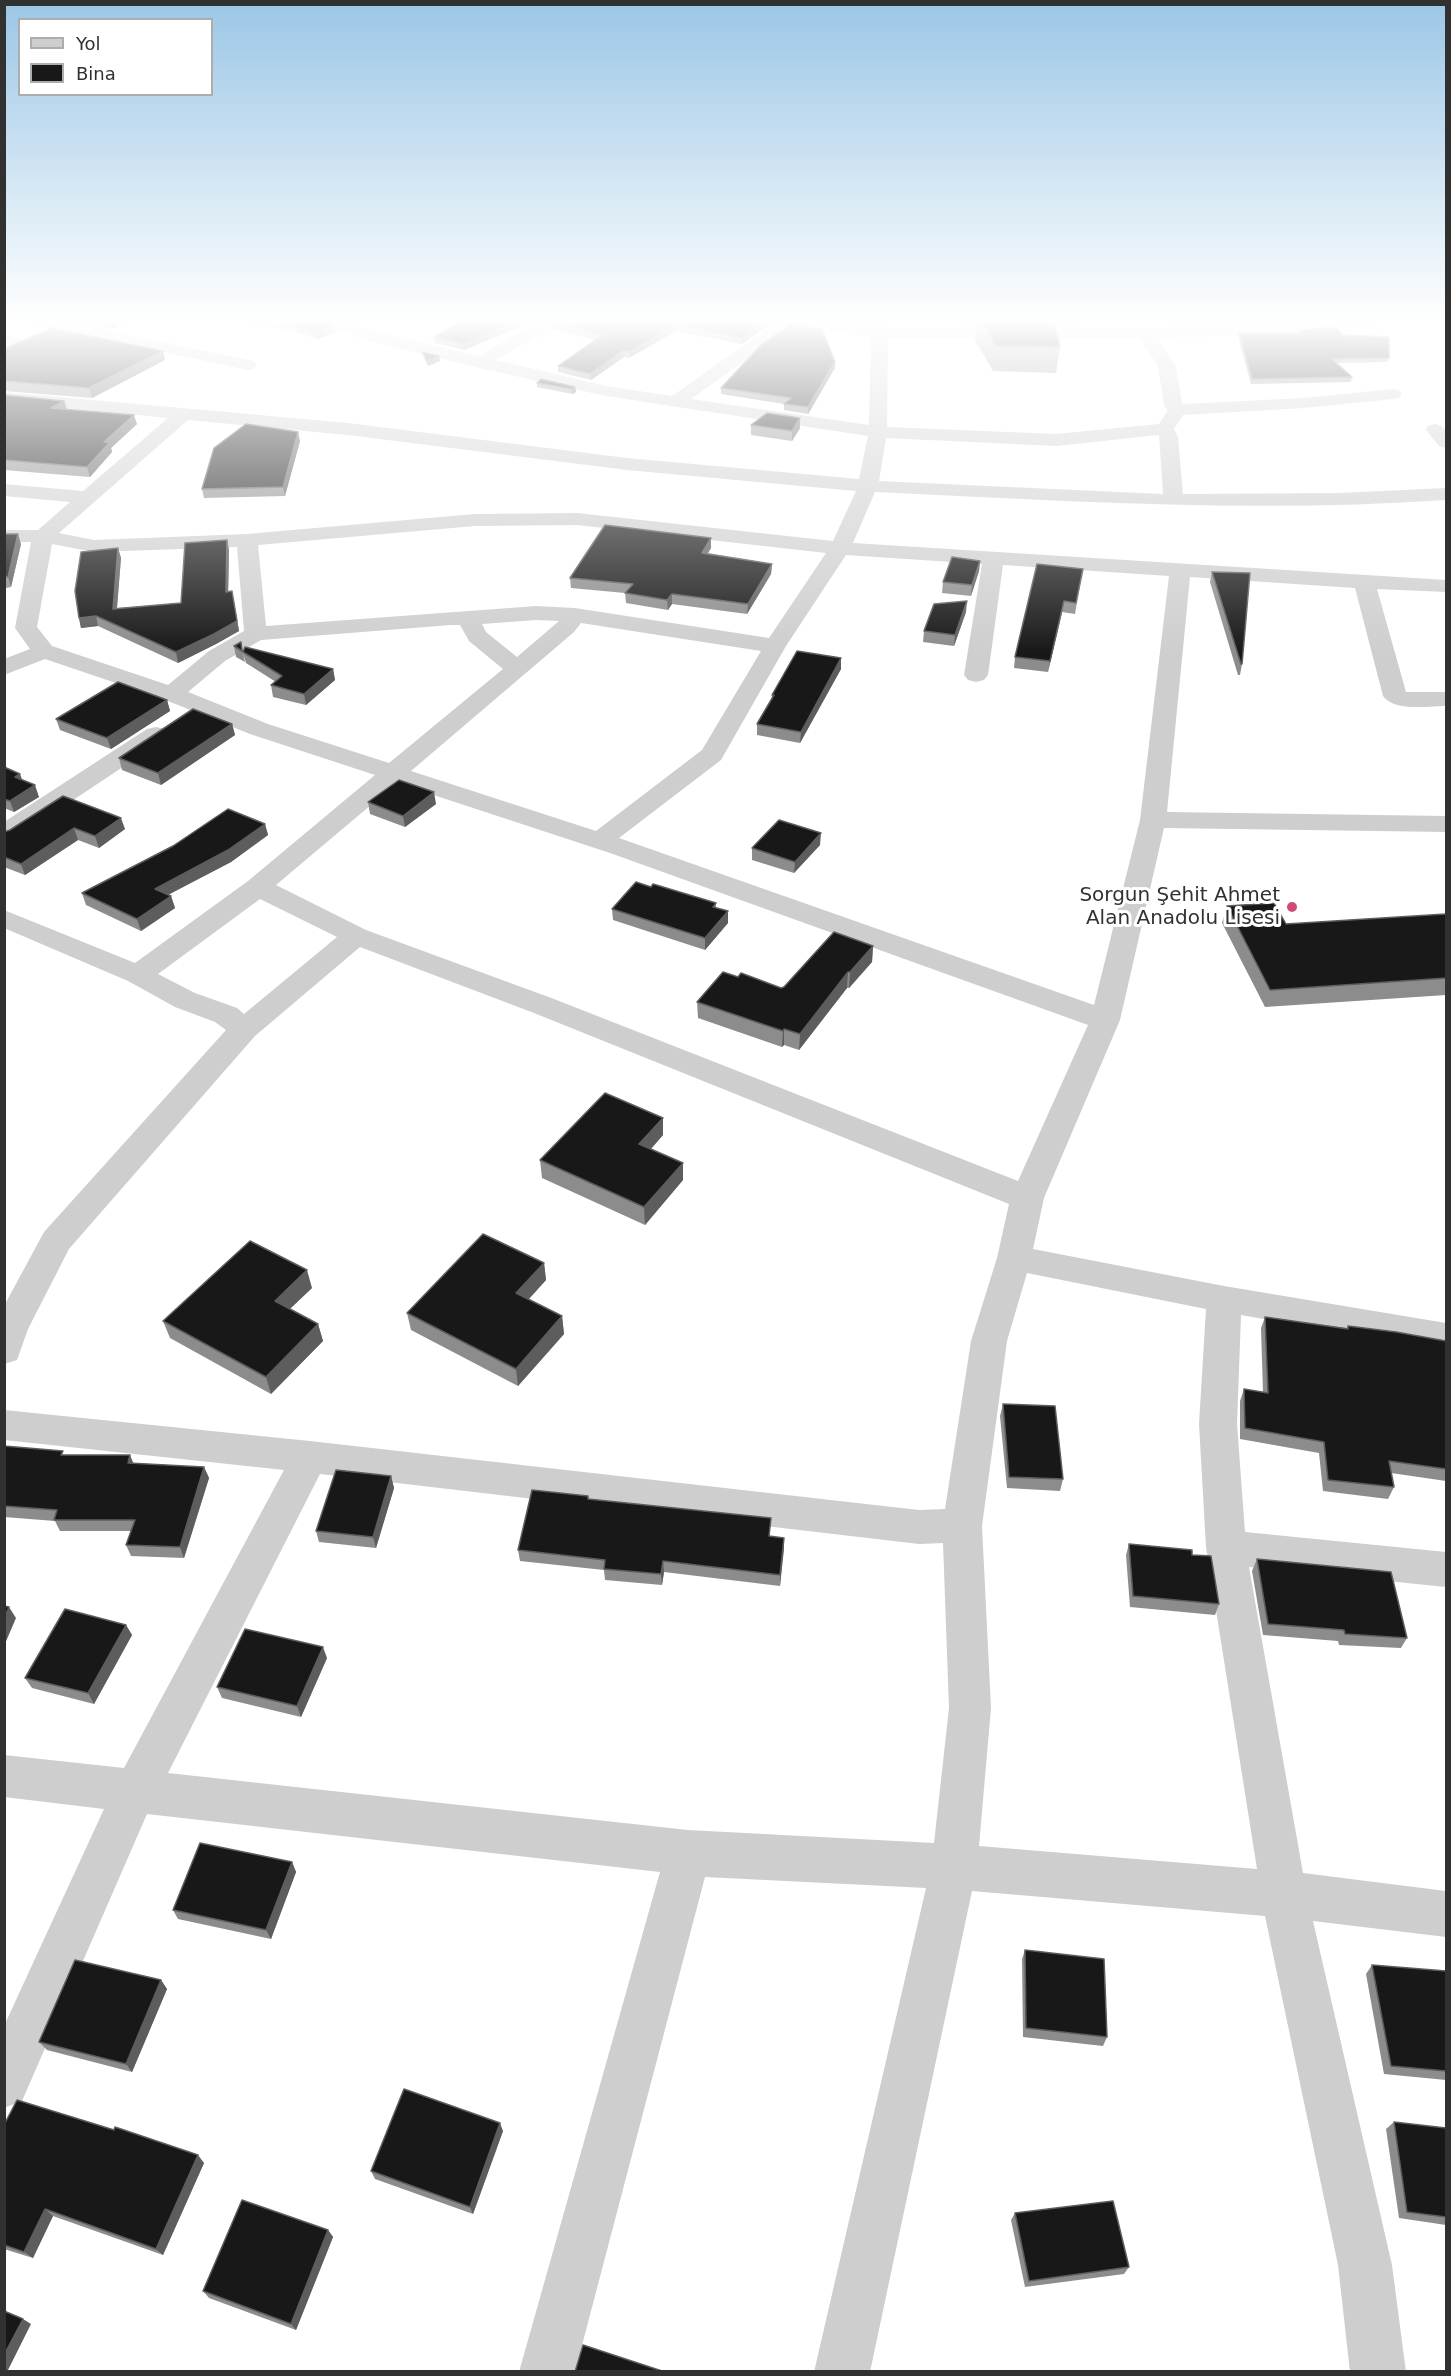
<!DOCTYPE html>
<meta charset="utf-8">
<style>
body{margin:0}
#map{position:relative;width:1451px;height:2376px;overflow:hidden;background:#fff;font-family:"DejaVu Sans",sans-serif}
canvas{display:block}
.frame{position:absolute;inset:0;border:6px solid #313131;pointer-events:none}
.legend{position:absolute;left:18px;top:18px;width:195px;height:78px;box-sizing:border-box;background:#fff;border:2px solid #adadad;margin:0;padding:8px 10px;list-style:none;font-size:18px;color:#313131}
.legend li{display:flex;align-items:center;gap:12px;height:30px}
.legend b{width:30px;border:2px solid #adadad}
</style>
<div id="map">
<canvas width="1451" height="2376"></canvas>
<div class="frame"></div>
<ul class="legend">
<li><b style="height:8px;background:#cecece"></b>Yol</li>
<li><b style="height:16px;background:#181818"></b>Bina</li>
</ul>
</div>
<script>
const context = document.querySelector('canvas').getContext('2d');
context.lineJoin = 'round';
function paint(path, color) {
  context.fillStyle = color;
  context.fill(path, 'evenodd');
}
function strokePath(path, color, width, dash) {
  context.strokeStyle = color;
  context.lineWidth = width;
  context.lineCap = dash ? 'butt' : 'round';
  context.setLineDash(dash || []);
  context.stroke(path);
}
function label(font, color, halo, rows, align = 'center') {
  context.font = font + ' "DejaVu Sans",sans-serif';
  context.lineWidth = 6;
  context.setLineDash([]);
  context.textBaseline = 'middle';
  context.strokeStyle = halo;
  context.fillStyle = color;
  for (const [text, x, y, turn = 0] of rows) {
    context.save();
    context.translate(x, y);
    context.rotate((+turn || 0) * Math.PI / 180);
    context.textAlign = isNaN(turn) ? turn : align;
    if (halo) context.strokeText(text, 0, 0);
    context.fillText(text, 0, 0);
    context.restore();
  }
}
paint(new Path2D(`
 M32 321H63L248 360 254 361 257 365 254 369 248 370 40 326 34 325Z
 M321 321H345L381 333 479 356 538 321H547L552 325 550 329 496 360 606 386 672 396 778 321H830L868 326 865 321H881L885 328H1145L1378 321C1368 334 1185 336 1157 338L1176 366 1182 404 1304 398 1393 389 1399 390 1402 394 1399 398 1393 399 1304 408 1183 415 1174 429 1178 437 1183 494 1339 493 1446 488V500C1256 513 1066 501 875 492L853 543 1446 580V592L1377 589 1406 692H1446V706C1429 706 1394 712 1383 696L1355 588 1190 577 1167 812 1446 816V832L1164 828 1120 1020 1044 1198 1033 1249 1224 1286 1446 1323V1351L1241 1315 1237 1424 1245 1532 1446 1552V1587L1249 1567 1303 1873 1446 1891V1937L1313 1921 1392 2265 1406 2372H1350L1338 2265 1265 1916 972 1891 870 2372H814L926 1888 705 1877 575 2372H519L660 1872 147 1814 22 2101 4 2108V2026L104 1809 4 1797V1755L124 1768 284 1470 4 1440V1410L310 1441 919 1510 945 1509 971 1341 997 1258 1009 1204 534 1013 360 947 255 1036 69 1249 28 1329 17 1360 4 1364V1306L44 1232 226 1030 215 1022 175 1007 128 981 4 928V910L135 963 248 881 375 775 250 734 163 699 45 659 4 675V659L30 649 15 628 31 542H4V530H38L70 502 4 496V484L83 491 168 418 4 402V392L348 423 627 458 859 479 868 436 606 396 479 368 370 341 323 325ZM794 325 871 337 869 425 691 399ZM888 338H1140L1158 366 1164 405 1168 410 1159 424 1056 434 887 427ZM188 420 348 435 627 470 856 491 833 541 577 513 475 514 247 534 94 540 59 533ZM1159 435 1163 494 879 481 886 438 1056 446ZM577 525 826 553 769 638 575 608 536 606 266 626 258 545 475 526ZM52 544 94 552 237 547 244 631 209 651 168 685 52 646 37 627ZM846 555 982 564 964 675 968 680 976 682 984 680 988 675 1003 565 1169 576 1140 820 1094 1005 619 838 721 760 786 646ZM536 620 559 621 517 657 486 632 482 624ZM581 623 761 651 702 750 596 831 411 771 574 632ZM451 625H460L469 641 503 669 389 763 268 724 188 692 225 661 261 640ZM397 783 610 853 1088 1025 1018 1181 554 999 366 930 276 885ZM260 899 337 937 244 1014 237 1008 195 993 158 974ZM1027 1273 1206 1309 1199 1424 1206 1547 1257 1869 979 1846 991 1708 982 1526 1007 1341ZM320 1474 919 1544 943 1543 949 1708 934 1843 688 1830 168 1773Z
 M4 335 27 340 30 344 27 348 21 349 4 345Z
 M1435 424 1442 426 1446 431V448L1439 446 1426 430 1428 426Z
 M156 727 165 729 168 734 165 739 13 840 4 842V822L147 729Z`), '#cecece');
paint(new Path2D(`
 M78 321H127L112 329Z
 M244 321H321L334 325 335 332 318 339 288 330Z
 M461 321H533L464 350 435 343 434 337Z
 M550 321H774L742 344 676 331 629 358 624 357 591 380 558 372V366L596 340 553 329 552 323Z
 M963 321H1104H1079V324L1055 325 1060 347 1056 373 993 371 975 340 976 326H966Z
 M1300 330 1343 335 1389 358 1387 362 1337 363 1352 377 1351 382 1251 384 1238 337 1239 333H1299Z
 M4 349 163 351 165 360 92 398 4 391Z
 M422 352 440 361 428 366 423 356Z
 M835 368 808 414 784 410V404L721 394V388Z
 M537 383 575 387 576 392 572 394 537 387Z
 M4 395 64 401 67 409 137 424 111 448 112 452 90 477 4 470Z
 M800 418V428L792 441 751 435V425Z
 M300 441 285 496 204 498 202 489Z
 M4 534 21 544 11 587 6 588 4 598Z
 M711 538V548L707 553 772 564 771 574 747 614 672 604 668 610 626 603 625 593 571 588 570 578Z
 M227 540 229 550 228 591 234 601 239 631 216 644 178 663 98 626 81 628 79 618 118 548 121 558 117 608 181 603Z
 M980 561 979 571 971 596 942 593 943 582Z
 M1212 572 1242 664 1240 675H1238L1210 582Z
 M1081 579 1075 614 1062 612 1048 672 1014 668 1015 657Z
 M966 612 954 646 923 642 924 631Z
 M241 642 245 662 236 657 234 646Z
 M243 652 333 669 335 680 306 705 273 697 271 685 276 682 246 663Z
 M841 658V669L800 743 757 735V724L772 699V695Z
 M167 700 170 711 111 749 60 730 56 719Z
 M232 724 235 735 161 785 122 770 119 758Z
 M4 767 23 780 39 797 14 812 4 808Z
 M63 796 125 829 99 848 78 840 25 875 4 867V832L10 830Z
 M368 802 436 804 405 827 370 814Z
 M265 824 268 835 231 862 168 895 171 896 175 908 141 931 86 905 82 893Z
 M820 845 794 873 752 860V848Z
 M651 887 716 903V908L728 923 705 950 613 920 612 909Z
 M1227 906 1286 924 1446 914V995L1265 1007 1222 923Z
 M873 946 872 962 849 988H847L799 1050 784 1045 782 1047 698 1018 697 1002 738 977 781 988Z
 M663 1135 651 1149 683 1163V1180L645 1225 542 1178 540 1160Z
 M544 1263 546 1280 528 1300 562 1316 564 1334 518 1386 411 1330 407 1313Z
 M312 1288 290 1309 318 1324 323 1341 271 1394 170 1338 163 1321Z
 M1265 1317 1347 1328 1348 1326 1446 1341V1481L1391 1473 1394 1487 1388 1499 1323 1491 1319 1453 1240 1439V1401L1244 1389 1263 1392 1261 1328Z
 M1003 1404 1063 1479 1060 1491 1007 1488 1000 1416Z
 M4 1446 65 1455 134 1463 204 1467 209 1478 184 1558 131 1556 126 1545 131 1531H60L55 1521 4 1517Z
 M391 1476 394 1488 376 1548 319 1542 316 1531Z
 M589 1499 770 1529V1536L784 1538 780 1586 664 1572 662 1585 605 1580 604 1570 520 1561 518 1550Z
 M1129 1544 1192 1555 1219 1604 1215 1615 1130 1607 1126 1555Z
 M1257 1559 1407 1638 1401 1648 1339 1645 1338 1641 1263 1635 1252 1571Z
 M126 1625 132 1635 94 1704 32 1688 25 1678Z
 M327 1658 301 1717 222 1698 217 1687Z
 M292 1862 296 1872 271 1939 178 1919 173 1910Z
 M1025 1950 1107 2037 1103 2046 1023 2037 1022 1959Z
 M1372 1965 1446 1971V2080L1384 2074 1366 1974Z
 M161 1980 167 1989 132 2072 47 2050 39 2042Z
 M1394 2122 1446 2128V2225L1399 2218 1386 2129Z
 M4 2125 204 2163 163 2255 53 2216 33 2258 4 2249Z
 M503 2131 473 2214 375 2179 371 2171Z
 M1015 2213 1129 2267 1124 2274 1025 2287 1011 2220Z
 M328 2230 333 2237 296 2330 209 2298 203 2291Z`), '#8c8c8c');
paint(new Path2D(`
 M113 321H127L112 329 110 322Z
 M519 321H533L464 350 463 344Z
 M766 321H774L742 344V338Z
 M334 325 335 332 318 339 317 333Z
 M676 325V331L629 358V352Z
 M163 351 165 360 92 398 89 388Z
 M623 351 624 357 591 380 590 374Z
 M439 356 440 361 428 366 427 361Z
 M835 362V368L808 414V407Z
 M575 387 576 392 572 394V389Z
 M64 401 67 410 51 408Z
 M134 415 137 424 111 448 112 452 90 477 87 467 104 442Z
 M800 418V428L792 441V431Z
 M298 432 300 441 285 496 283 487Z
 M18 534 21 544 11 587 8 577Z
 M711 538V548L703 562 702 553Z
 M227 540 229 550 228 602 226 592Z
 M118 548 121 558 116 619 113 609Z
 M980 561 979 571 971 596 972 585Z
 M772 564 771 574 747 614 748 604Z
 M232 591 239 631 216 644 178 663 176 652Z
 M672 594V604L668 610 667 600Z
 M967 601 966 612 954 646 955 635Z
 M1064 601 1062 612 1048 672 1050 661Z
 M96 616 98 626 81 628 79 618Z
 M841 658V669L800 743 801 732Z
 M333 669 335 680 306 705 304 694Z
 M167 700 170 711 111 749 107 738Z
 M232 724 235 735 161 785 158 773Z
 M20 774 24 785 15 777Z
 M35 785 39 797 14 812 10 801Z
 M434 792 436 804 405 827 403 816Z
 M121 818 125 829 99 848 95 836Z
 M265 824 268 835 231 862 158 900 155 889Z
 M74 828 78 840 25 875 21 864Z
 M821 833 820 845 794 873 795 862Z
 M171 896 175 908 141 931 137 919Z
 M728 911V923L705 950V938Z
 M873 946 872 962 849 988 850 972Z
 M848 972 847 988 799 1050 800 1034Z
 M784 1029V1045L782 1047 783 1031Z
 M663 1118V1135L640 1161 639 1144Z
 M683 1163V1180L645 1225 644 1207Z
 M544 1263 546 1280 518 1311 516 1293Z
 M307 1270 312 1288 280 1318 275 1301Z
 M562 1316 564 1334 518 1386 516 1369Z
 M318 1324 323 1341 271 1394 266 1377Z
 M130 1455 135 1467 128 1463Z
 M204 1467 209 1478 184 1558 180 1547Z
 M391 1476 394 1488 376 1548 373 1537Z
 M784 1538V1549L780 1586V1575Z
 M663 1561 664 1572 662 1585 661 1574Z
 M9 1607 16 1618 4 1646V1619Z
 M126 1625 132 1635 94 1704 88 1693Z
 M323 1647 327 1658 301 1717 297 1706Z
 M292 1862 296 1872 271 1939 266 1930Z
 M161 1980 167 1989 132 2072 126 2064Z
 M500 2123 503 2131 473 2214 470 2207Z
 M198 2155 204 2163 163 2255 156 2249Z
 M45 2209 53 2216 33 2258 24 2252Z
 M328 2230 333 2237 296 2330 291 2324Z
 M23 2319 31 2324 7 2372H4V2355Z`), '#5d5d5d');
const building = new Path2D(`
 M272 321H321L334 325 317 333Z
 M461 321H519L463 344 434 337Z
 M553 321H766L742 338 676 325 629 352 623 351 590 374 558 366 602 335 552 323Z
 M981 321H1054L1060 347 996 346Z
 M792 323 822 329 835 362 808 407 784 404 791 398 721 388 761 345Z
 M1336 327 1343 335 1389 337V358L1332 359 1352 377 1252 379 1239 333H1303L1300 330Z
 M52 328 163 351 89 388 4 381V349Z
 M422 352 439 356 427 361Z
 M541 379 575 387 572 389 537 383Z
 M4 395 64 401 51 408 134 415 104 442H110L87 467 4 460Z
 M767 413 800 418 792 431 751 425Z
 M246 424 298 432 283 487 202 489 214 448Z
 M605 525 711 538 702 553 772 564 748 604 672 594 667 600 625 593 633 584 570 578Z
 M4 534H18L8 577H4Z
 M227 540 226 592 232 591 237 621 214 634 176 652 96 616 79 618 75 591 81 552 118 548 113 609 181 603 185 543Z
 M952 557 980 561 972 585 943 582Z
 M1037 564 1083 569 1076 603 1064 601 1050 661 1015 657Z
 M1212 572 1250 573 1242 664H1241Z
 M967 601 955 635 924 631 934 604Z
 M241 642 242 651 234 646Z
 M245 647 333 669 304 694 271 685 282 676 243 652Z
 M797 651 841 658 801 732 757 724 774 695H772Z
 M118 682 167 700 107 738 56 719Z
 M193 709 232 724 158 773 119 758Z
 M4 767 20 774 15 777 35 785 10 801 4 799Z
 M399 780 434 792 403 816 368 802Z
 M63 796 121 818 95 836 74 828 21 864 4 857V832L10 830Z
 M228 809 265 824 228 850 155 889 171 896 137 919 82 893 173 846Z
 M779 820 821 833 795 862 752 848Z
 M636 882 651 887 653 884 716 903 713 907 728 911 705 938 612 909Z
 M1274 903 1286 924 1446 914V978L1270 990 1227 906Z
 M834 932 873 946 850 972H848L800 1034 784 1029 783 1031 697 1002 723 972 738 977 741 973 781 988 784 987Z
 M605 1093 663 1118 639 1144 683 1163 644 1207 540 1160Z
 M483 1234 544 1263 516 1293 562 1316 516 1369 407 1313Z
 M250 1241 307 1270 275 1301 318 1324 266 1377 163 1321Z
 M1265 1317 1348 1329V1326L1396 1332 1446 1341V1469L1389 1461 1394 1487 1328 1480 1324 1442 1245 1428 1244 1389 1268 1393Z
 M1003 1404 1055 1406 1063 1479 1009 1477Z
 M4 1446 63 1451 61 1455H130L128 1463 204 1467 180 1547 126 1545 135 1520H54L57 1510 4 1506Z
 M336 1470 391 1476 373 1537 316 1531Z
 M532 1490 588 1496V1499L771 1518 769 1536 784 1538 780 1575 663 1561 661 1574 604 1569 605 1560 518 1550Z
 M1129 1544 1192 1550V1555L1211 1556 1219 1604 1133 1596Z
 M1257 1559 1391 1572 1407 1638 1345 1634 1344 1630 1268 1624Z
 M4 1606 9 1607 4 1619Z
 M65 1609 126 1625 88 1693 25 1678Z
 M245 1629 323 1647 297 1706 217 1687Z
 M200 1843 292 1862 266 1930 173 1910Z
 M1025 1950 1104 1959 1107 2037 1026 2028Z
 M75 1960 161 1980 126 2064 39 2042Z
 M1372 1965 1446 1971V2071L1391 2066Z
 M404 2089 500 2123 470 2207 371 2171Z
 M17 2100 114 2130 115 2127 198 2155 156 2249 45 2209 24 2252 4 2245V2125Z
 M1394 2122 1446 2128V2217L1407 2212Z
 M242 2200 328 2230 291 2324 203 2291Z
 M1113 2201 1129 2267 1029 2281 1015 2213Z
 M4 2311 23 2319 4 2355Z
 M583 2345 665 2372H575Z`);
paint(building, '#181818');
strokePath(building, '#5d5d5d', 1.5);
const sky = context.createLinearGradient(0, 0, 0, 653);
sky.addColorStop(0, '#9bc6e6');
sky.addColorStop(0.49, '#fff');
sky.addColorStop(1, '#ffffff00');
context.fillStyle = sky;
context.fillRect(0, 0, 1451, 653);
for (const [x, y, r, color] of [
 [1292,907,6,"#d14a7a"]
]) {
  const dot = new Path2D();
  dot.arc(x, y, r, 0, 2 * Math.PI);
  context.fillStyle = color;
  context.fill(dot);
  strokePath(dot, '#fff', 2);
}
label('20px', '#313131', '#fff', [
 ["Sorgun Şehit Ahmet",1280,896],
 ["Alan Anadolu Lisesi",1280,919]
], 'right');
</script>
